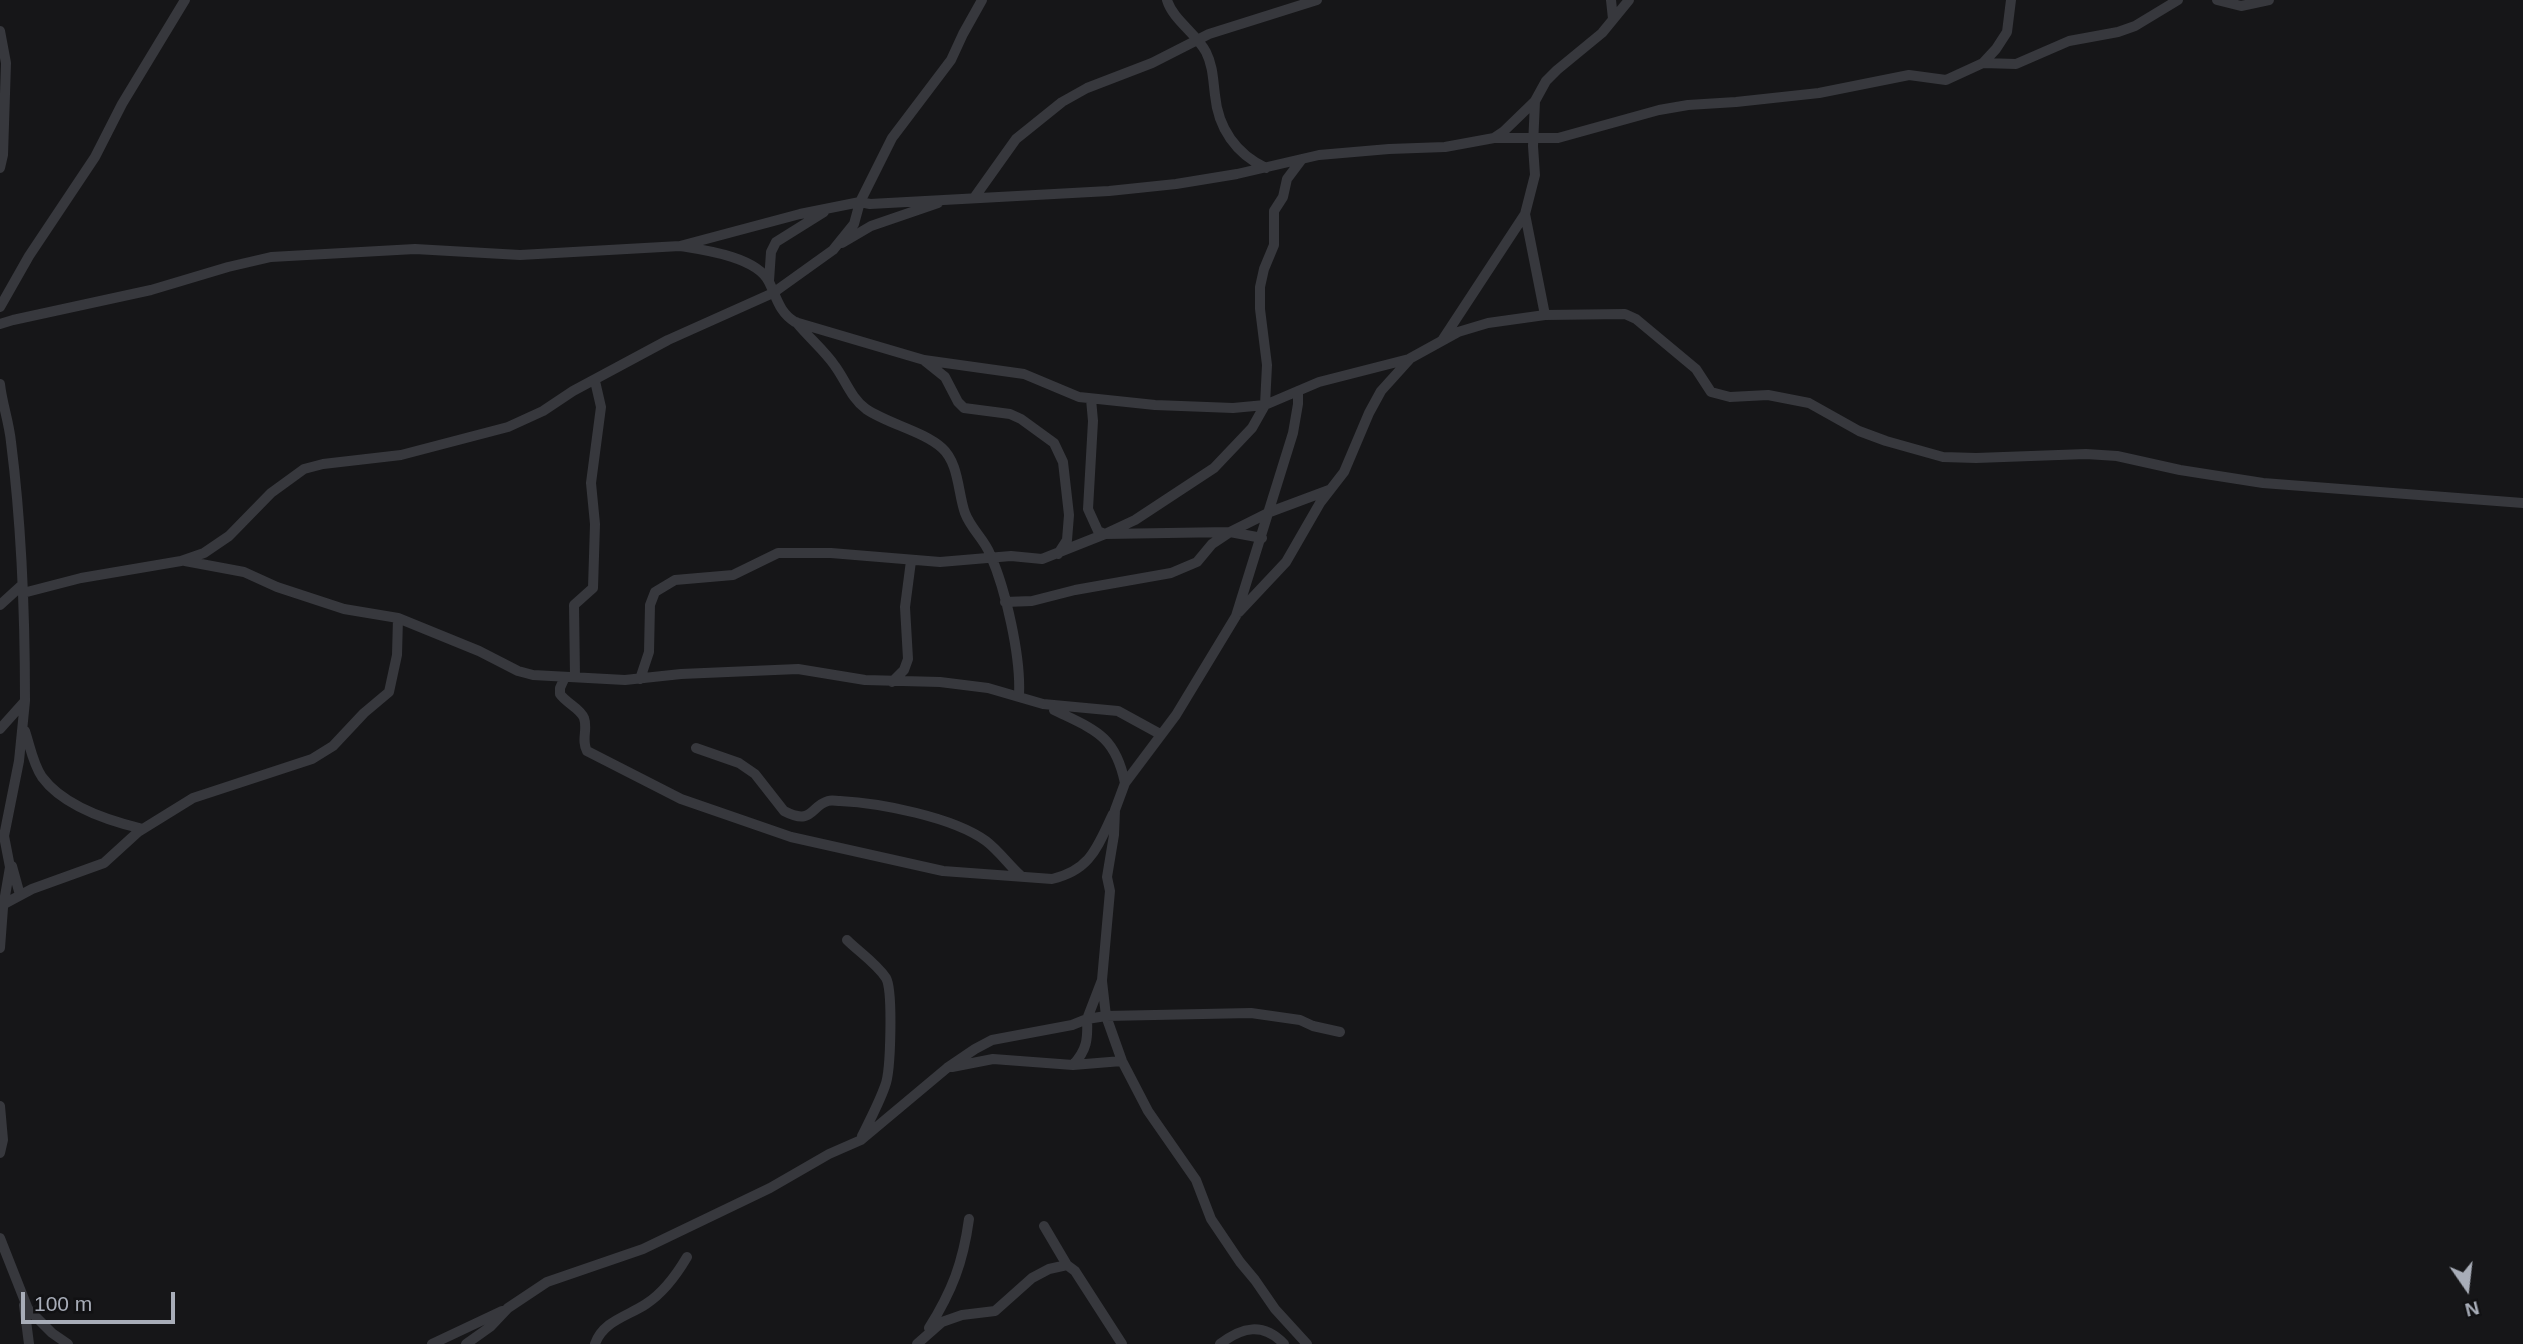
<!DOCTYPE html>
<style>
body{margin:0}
#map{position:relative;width:2523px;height:1344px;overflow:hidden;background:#161618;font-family:Arial,sans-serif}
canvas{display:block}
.north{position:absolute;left:2432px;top:1253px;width:70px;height:70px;-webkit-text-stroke:5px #111113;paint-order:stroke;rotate:166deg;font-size:19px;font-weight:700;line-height:28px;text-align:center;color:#a8adb8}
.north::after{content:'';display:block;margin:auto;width:24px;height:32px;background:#a8adb8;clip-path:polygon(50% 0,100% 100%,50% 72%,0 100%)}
.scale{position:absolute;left:21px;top:1292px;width:154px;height:32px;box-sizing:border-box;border:4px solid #a8adb8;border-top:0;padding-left:9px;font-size:21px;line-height:24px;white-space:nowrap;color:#a8adb8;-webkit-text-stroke:5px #111113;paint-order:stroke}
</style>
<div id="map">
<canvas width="2523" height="1344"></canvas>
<div class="north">N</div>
<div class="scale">100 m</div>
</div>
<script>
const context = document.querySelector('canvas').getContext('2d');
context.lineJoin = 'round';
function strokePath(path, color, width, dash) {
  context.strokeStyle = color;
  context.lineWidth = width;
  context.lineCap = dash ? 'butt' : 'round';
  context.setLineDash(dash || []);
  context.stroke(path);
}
strokePath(new Path2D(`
 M1167 0C1173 20 1196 33 1206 52 1213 66 1213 80 1215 95 1218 128 1236 154 1266 168
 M1611 0 1613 19
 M2217 0 2241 6 2269 0
 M0 31 6 63 3 155 0 168
 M1983 63 1996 49 2007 32 2011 0
 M1535 101 1533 146 1535 175 1525 214 1545 315
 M1494 138H1558L1659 110 1688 105 1736 102 1819 93 1909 75 1946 80 1983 63 2016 64 2069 41 2118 32 2135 26 2178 0
 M974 198 1016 139 1062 102 1087 88 1152 63 1209 34 1317 0
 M842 243 871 226 938 203
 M680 246C705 250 757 257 769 282 777 298 779 312 795 322L924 360 1024 374 1079 397 1155 405 1233 408 1265 405 1319 382 1409 359 1458 332 1488 323 1545 315 1625 314 1636 319 1696 369 1711 392 1730 397 1768 395 1809 403 1859 431 1886 441 1943 457 1976 458 2086 454 2117 456 2180 470 2263 483 2523 503
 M769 281 771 252 776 242 824 212
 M0 307 29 256 95 157 122 104 185 0
 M796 322C808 337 824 350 835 366 846 381 851 398 866 409 888 424 923 431 942 448 959 463 958 494 965 513 971 529 984 539 990 554 1006 590 1021 657 1019 695
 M0 324 13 320 151 290 228 267 271 257 415 249 520 255 680 246 800 214 860 202 870 204 1109 191 1176 184 1237 174 1319 155 1389 149 1445 147 1494 138 1503 132 1535 101 1546 81 1557 70 1602 33 1629 0
 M1443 339 1525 214
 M925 361 945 377 958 402 964 408 1010 414 1021 419 1054 443 1063 462 1069 515 1067 540 1058 554
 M0 384C2 403 9 422 11 442 22 528 25 614 25 701L0 729
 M1091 399 1093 421 1088 509 1098 531 1105 534 1230 532 1262 538
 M185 561 244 572 277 587 344 609 398 618 479 651 518 671 533 675 625 680 681 674 798 669 865 680 940 682 988 688 1043 704 1118 711 1160 734
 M23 593 81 578 181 561 204 553 229 536 271 493 304 469 323 464 401 455 508 427 543 411 573 391 668 340 773 293 833 250 854 224 860 202 892 138 951 60 963 34 982 0
 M1005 602 1032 601 1075 590 1171 573 1197 562 1212 544 1230 532 1270 512 1329 490
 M0 605 22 585
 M1239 612 1286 562 1320 503 1344 472 1369 413 1381 391 1409 360
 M575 676 574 605 593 588 595 524 591 483 601 407 595 381
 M565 677 560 688V694C566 703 580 708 584 718 588 729 581 740 587 751L681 799 791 837 943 871 1052 879C1091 870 1097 847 1113 814
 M640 679 649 652 650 605 655 592 675 580 733 575 778 553H831L940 562 1011 556 1042 559 1105 534 1135 520 1214 468 1252 428 1265 405 1267 365 1260 309V287L1264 269 1274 245V211L1283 197 1287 179 1302 159
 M892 682 904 670 908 659 905 607 911 561
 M1054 710C1095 730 1115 735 1125 783
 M25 731C30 746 33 764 42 777 64 807 109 821 143 829
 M696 748 739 763 755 774 784 811C813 826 810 806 828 801 832 800 836 801 840 801 880 803 953 817 986 841 998 850 1009 865 1020 875
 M12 866 20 895
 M4 904 32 889 104 863 138 832 193 798 312 759 333 746 364 713 389 692 397 655 398 618
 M847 940C859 952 876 963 886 978 893 990 891 1072 885 1086 879 1103 870 1120 862 1136
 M0 948 3 908 10 867 4 836 19 761 25 701
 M1102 981 1106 1016 1122 1061 1148 1111 1196 1180 1211 1219 1240 1262 1255 1280 1275 1309 1307 1344
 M1073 1065C1087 1050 1088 1039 1087 1019L1106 1016 1251 1013 1300 1020 1313 1026 1340 1032
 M952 1067 993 1059 1073 1065 1122 1061
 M0 1106 3 1140 0 1153
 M1044 1226 1067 1265 1075 1271 1122 1344
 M0 1238 28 1309 52 1333 68 1344
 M24 1305 29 1344
 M929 1328C952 1291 963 1263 969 1219
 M432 1344 502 1311
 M466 1344 490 1327 508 1308 547 1282 643 1249 770 1188 829 1154 861 1140 947 1068 975 1049 992 1040 1072 1025 1087 1019 1102 980 1110 891 1107 877 1114 835 1115 810 1125 783 1176 715 1236 616 1293 433 1298 404V391
 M595 1344C603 1321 628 1316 646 1304 663 1293 677 1274 687 1257
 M917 1344 942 1322 962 1315 995 1311 1032 1278 1049 1269 1067 1265
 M1220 1344C1242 1327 1263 1322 1284 1344`), '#37383d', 10);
</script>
